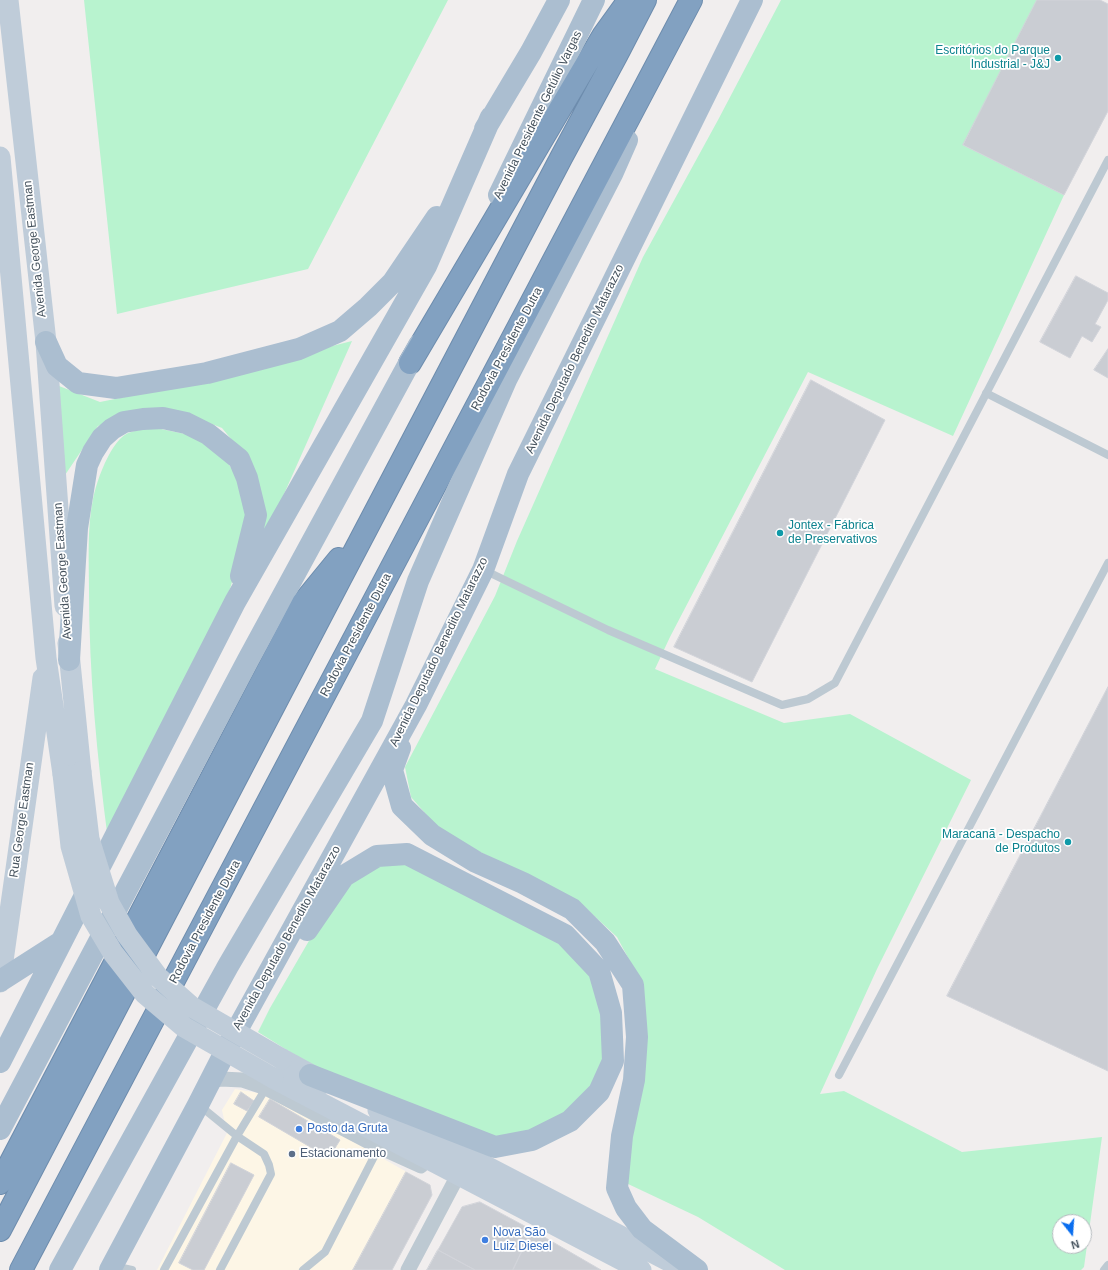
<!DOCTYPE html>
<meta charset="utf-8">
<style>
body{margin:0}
#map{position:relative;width:1108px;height:1270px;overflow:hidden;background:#f1eeee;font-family:Helvetica,sans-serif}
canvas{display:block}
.north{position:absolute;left:1052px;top:1214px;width:40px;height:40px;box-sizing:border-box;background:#fff;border:1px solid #b5babe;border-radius:50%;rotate:163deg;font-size:11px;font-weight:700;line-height:16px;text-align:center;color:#45525d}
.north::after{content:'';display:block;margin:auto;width:14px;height:18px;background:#0a6eef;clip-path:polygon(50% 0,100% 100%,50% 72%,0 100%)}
</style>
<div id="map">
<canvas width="1108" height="1270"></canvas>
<div class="north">N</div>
</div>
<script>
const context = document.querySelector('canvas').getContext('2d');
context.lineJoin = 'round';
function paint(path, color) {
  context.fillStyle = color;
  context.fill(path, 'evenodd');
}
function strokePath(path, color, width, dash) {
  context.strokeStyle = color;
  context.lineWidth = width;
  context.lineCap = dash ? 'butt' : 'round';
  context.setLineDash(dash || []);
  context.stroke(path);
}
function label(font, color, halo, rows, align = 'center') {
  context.font = font + ' Helvetica,sans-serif';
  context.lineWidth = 3.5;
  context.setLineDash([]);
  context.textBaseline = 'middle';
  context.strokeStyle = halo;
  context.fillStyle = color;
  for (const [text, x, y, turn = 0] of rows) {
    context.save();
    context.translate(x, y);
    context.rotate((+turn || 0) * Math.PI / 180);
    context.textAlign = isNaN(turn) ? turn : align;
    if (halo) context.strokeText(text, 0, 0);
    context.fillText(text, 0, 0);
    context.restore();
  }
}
paint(new Path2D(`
 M235 1089 270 1095 430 1185 432 1195 392 1270H157L227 1133 222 1110Z`), '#fdf6e6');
paint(new Path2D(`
 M84 0H448L308 269 117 314Z
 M781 0H1040L963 145 1064 195 953 436 808 372 670 637 655 669 784 723 850 714 971 780 877 969 820 1094 844 1091 962 1152 1102 1137 1084 1267 1081 1270H785L698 1217 626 1183 641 982 617 937 577 900 480 852 438 828 411 797 405 767 495 596 517 541 643 257 718 120ZM1060 1222H1084V1246H1060Z
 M352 341 264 539 263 500 251 463 222 428 176 410 138 414 98 426 61 481 54 384 100 402 154 391Z
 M156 428 195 436 228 463 236 476 246 517 240 554 230 589 108 840C97 756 89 674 89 590 89 560 87 528 93 499 97 480 107 453 120 439 129 429 143 430 156 428Z
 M405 862 560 941 592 975 603 1014 605 1059 592 1088 565 1115 530 1133 496 1139 311 1065 258 1032 270 1008 317 927 350 882 380 864Z`), '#b8f3cf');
const building = new Path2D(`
 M1037 0H1100L1108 4V111L1064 195 963 145Z
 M1076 276 1108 293V300L1095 324 1101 327 1092 342 1082 336 1070 358 1040 342Z
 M1108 349V378L1094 370Z
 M811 380 885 420 752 682 674 647Z
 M1108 687V1071L947 996Z
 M241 1092 254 1101 247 1111 234 1104Z
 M270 1099 340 1140 329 1158 259 1117Z
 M231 1163 254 1175 204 1270H193L179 1263Z
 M406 1172 430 1185 432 1195 392 1270H353Z
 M480 1202 532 1230 513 1270H475L438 1250 462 1207Z
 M532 1230 601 1270H513Z
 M438 1250 475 1270H427Z`);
paint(building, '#cacdd3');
strokePath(building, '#d2d4da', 1);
const highway = new Path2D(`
 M410 363 603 36 629 0
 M0 1183 303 603 339 559
 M0 1230 339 581 561 158 617 54 645 0
 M21 1270 691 0`);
strokePath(highway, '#6d8cad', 24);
strokePath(new Path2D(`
 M986 393 1108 455
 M484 570 608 630 782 705 808 699 835 683 1108 160
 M839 1075 1108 563
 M199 1105 237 1136 264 1154 269 1165 271 1174 220 1270
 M113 1266 132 1270
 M164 1270 237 1136 266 1088
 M303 1270 325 1252 379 1147
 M1104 1270 1108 1265`), '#bdc9d2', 8);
strokePath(new Path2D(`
 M210 1081 221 1079 242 1080 266 1088 379 1147 421 1166
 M408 1270 455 1181`), '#bdc9d2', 15);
strokePath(new Path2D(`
 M8 0 46 342 65 606
 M0 157 46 658 63 774
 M68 643 81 772
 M0 982 43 678
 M282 1059 326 1083
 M273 1078 641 1270
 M378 1110 686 1270`), '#bfccd9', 21);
strokePath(new Path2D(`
 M485 129 531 52 559 0
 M499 195 594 0
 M46 342 57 366 78 383 116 388 207 373 299 349 340 331 368 307 393 282 437 217
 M69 660 77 528 87 465 93 452 102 438 112 429 124 422 143 419 163 418 186 423 208 434 239 459 247 478 256 515 241 576
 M400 748 392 770 402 806 432 835 476 862 523 883 572 909 605 942 633 985 637 1037 634 1080 622 1136 617 1188 626 1208 642 1229 697 1270
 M307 930 344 876 377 856 407 854 565 935 599 971 611 1013 613 1061 599 1092 570 1121 532 1140 495 1147 310 1075
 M0 981 61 942
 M0 1062 235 602 426 266 491 117
 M0 1129 248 660 419 345
 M60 1270 228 966 372 721 418 581 506 380 612 174 627 140
 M110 1270 198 1105 226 1050 416 705 483 570 518 474 752 0`), '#abbed0', 22);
strokePath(highway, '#82a1c1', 22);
strokePath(new Path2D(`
 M81 772 89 839 109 903 127 935 158 977 192 1007 282 1059
 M63 774 71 846 91 916 113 953 145 994 184 1027 273 1078`), '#bfccd9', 21);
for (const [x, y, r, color] of [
 [1058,58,4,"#0f9aa8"],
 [780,533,4,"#0f9aa8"],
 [1068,842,4,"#0f9aa8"],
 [299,1129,4,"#3f7fe0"],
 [292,1154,4,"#5c6f8a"],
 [485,1240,4,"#3f7fe0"]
]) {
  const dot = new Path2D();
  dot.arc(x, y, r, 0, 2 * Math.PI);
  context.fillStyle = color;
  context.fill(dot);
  strokePath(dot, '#fff', 1.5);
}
label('12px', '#0d838f', '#fff', [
 ["Escritórios do Parque",1050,51],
 ["Industrial - J&J",1050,65],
 ["Jontex - Fábrica",788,526,"left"],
 ["de Preservativos",788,540,"left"],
 ["Maracanã - Despacho",1060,835],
 ["de Produtos",1060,849]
], 'right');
label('12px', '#45525d', '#fff', [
 ["Avenida Presidente Getúlio Vargas",538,115,-64],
 ["Avenida George Eastman",35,249,-96],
 ["Rodovia Presidente Dutra",507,349,-62],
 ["Avenida Deputado Benedito Matarazzo",575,359,-64],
 ["Avenida George Eastman",63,571,-94],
 ["Rodovia Presidente Dutra",356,635,-62],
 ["Avenida Deputado Benedito Matarazzo",439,652,-64],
 ["Rua George Eastman",22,820,-82],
 ["Rodovia Presidente Dutra",205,922,-62],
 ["Avenida Deputado Benedito Matarazzo",287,938,-61]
]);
label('12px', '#366cbe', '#fff', [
 ["Posto da Gruta",307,1129],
 ["Nova São",493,1233],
 ["Luiz Diesel",493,1247]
], 'left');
label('12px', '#4e5e75', '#fff', [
 ["Estacionamento",300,1154]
], 'left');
</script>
